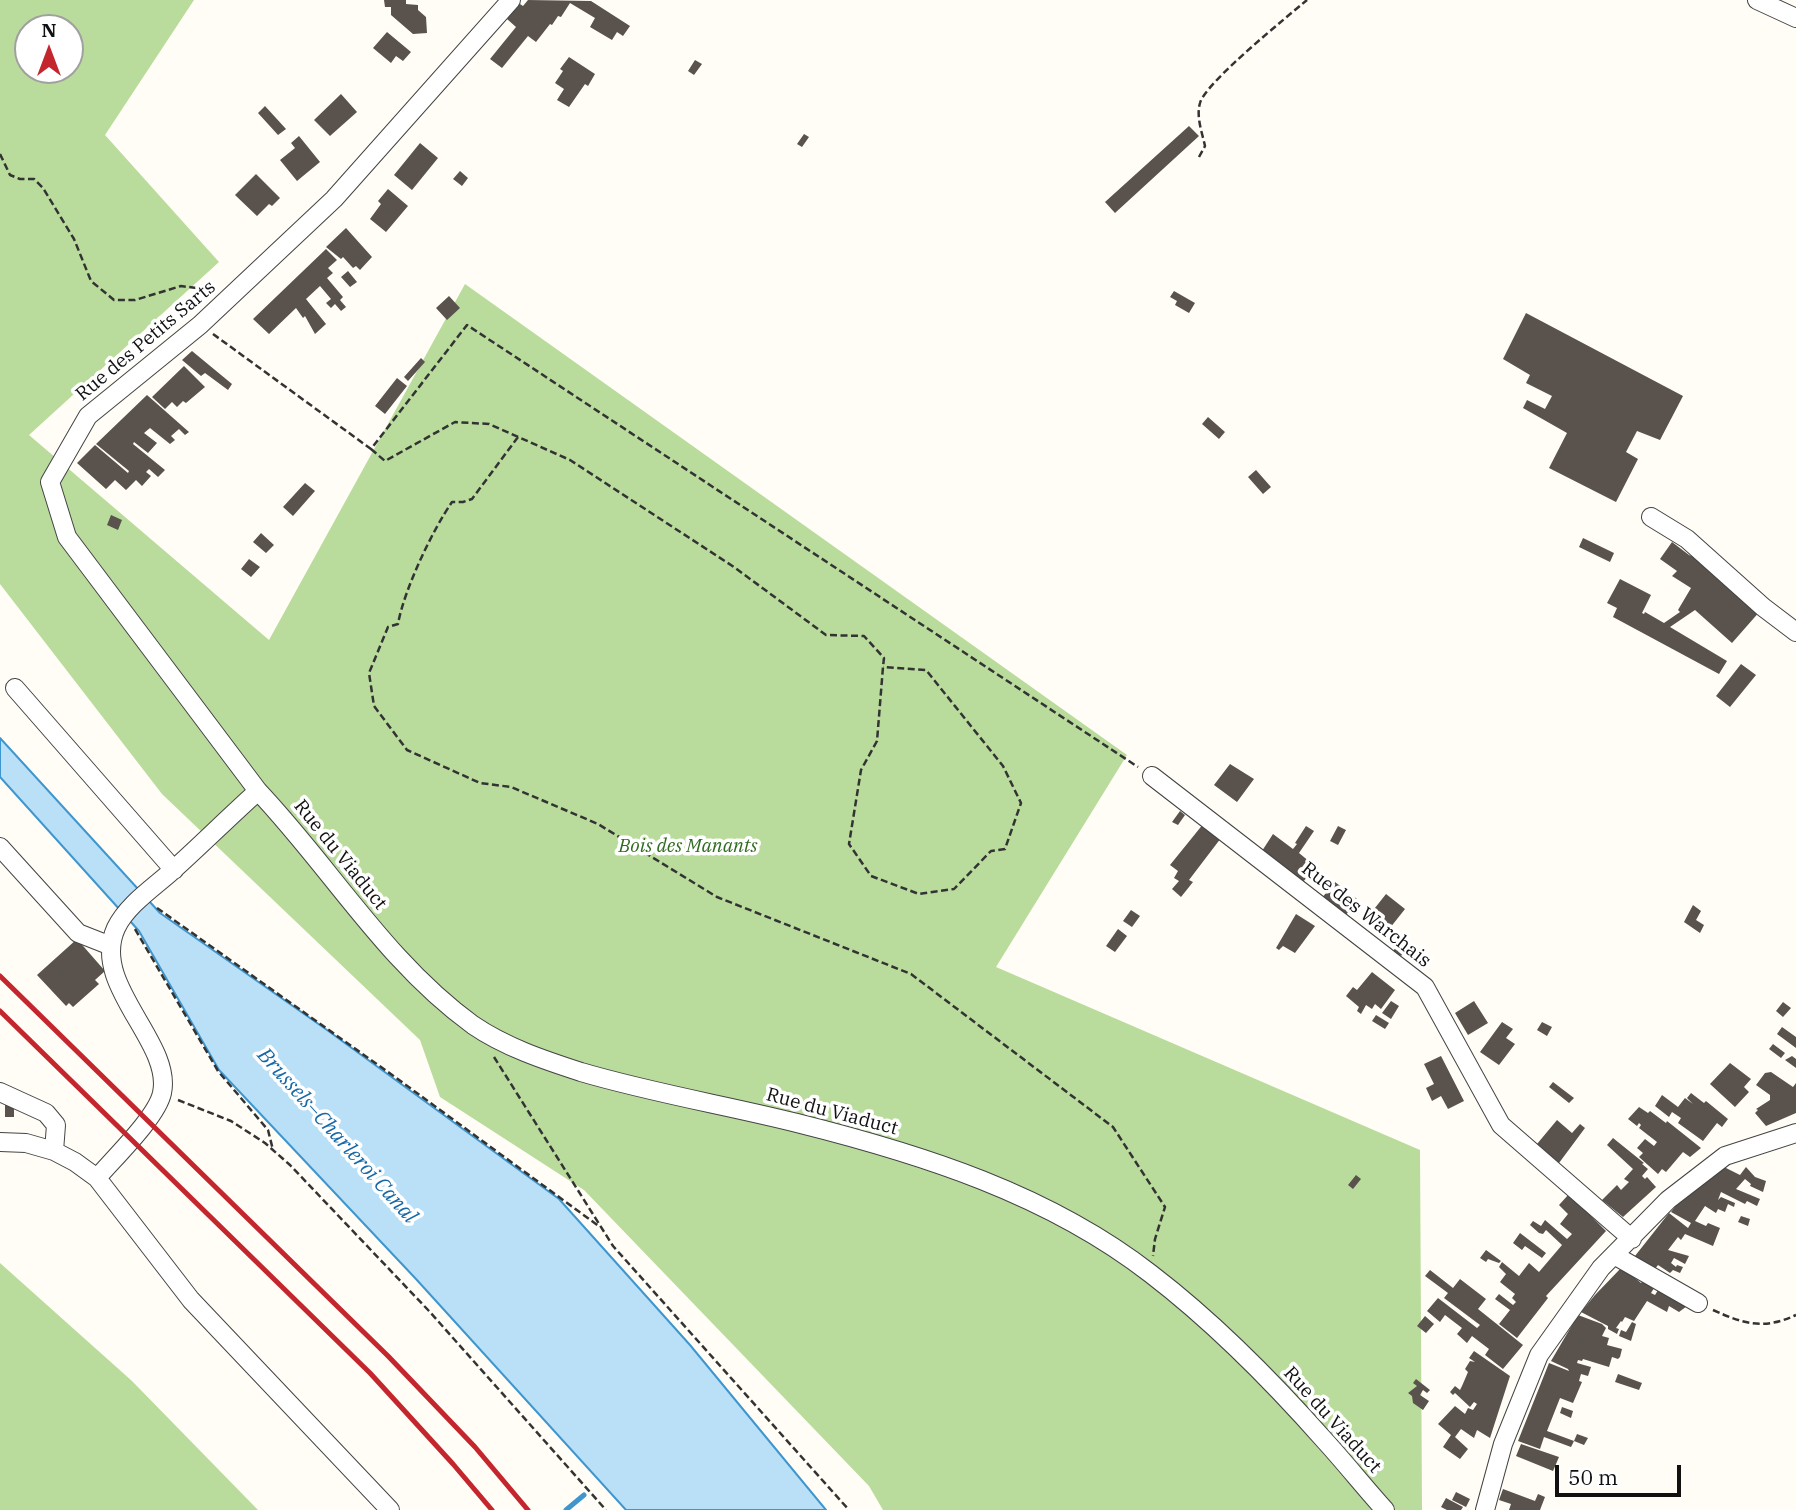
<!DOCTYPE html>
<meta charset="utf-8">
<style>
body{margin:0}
#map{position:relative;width:1796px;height:1510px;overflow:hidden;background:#fffdf5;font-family:"IBM Plex Serif",serif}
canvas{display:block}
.north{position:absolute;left:14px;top:14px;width:70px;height:70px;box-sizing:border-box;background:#fff;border:2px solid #a0a0a0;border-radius:50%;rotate:0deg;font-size:19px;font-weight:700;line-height:28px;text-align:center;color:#111}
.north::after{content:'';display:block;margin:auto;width:24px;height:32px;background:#c4262e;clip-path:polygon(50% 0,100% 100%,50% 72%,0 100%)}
.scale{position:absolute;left:1555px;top:1465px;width:126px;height:32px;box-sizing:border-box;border:4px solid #111;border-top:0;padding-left:9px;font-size:21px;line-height:24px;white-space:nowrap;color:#111;-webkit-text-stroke:5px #fff;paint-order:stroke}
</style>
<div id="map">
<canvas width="1796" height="1510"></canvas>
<div class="north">N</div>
<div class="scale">50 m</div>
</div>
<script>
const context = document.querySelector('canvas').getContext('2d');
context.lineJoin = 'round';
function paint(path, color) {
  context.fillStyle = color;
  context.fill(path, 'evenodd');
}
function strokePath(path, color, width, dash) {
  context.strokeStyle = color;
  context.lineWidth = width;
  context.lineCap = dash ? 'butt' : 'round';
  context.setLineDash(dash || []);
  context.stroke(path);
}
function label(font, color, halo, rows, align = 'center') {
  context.font = font + ' "IBM Plex Serif",serif';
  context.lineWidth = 7;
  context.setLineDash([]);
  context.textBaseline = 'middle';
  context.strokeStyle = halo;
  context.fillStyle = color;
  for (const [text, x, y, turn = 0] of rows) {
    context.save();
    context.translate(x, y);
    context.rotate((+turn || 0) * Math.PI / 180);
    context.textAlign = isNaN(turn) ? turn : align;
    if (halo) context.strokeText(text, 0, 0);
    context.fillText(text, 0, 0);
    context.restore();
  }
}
paint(new Path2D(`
 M0 0H194L105 135 219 262 29 435 269 640 465 284 1127 755 996 967 1420 1150 1422 1510H883L869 1486 584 1190 440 1097 420 1040 162 794 0 584ZM28 28H70V70H28Z
 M0 1263 132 1381 258 1510H0Z`), '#b9dc9c');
const water = new Path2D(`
 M0 738 160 913 327 1030 559 1199 690 1345 826 1510H626L416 1279 219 1070 139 931 0 777Z`);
paint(water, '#b9e0f7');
strokePath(water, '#3f96cf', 2);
strokePath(new Path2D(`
 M566 1510 584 1495`), '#3f96cf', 5);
paint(new Path2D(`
 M384 0H406V4L418 5V10L426 17 427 33 413 34 391 15V7H385Z
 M528 0 591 1 630 26 623 36 617 32 612 40 590 27 595 18 570 3 561 17 558 16 552 25 550 24 536 42 528 36 502 68 490 59 516 27 507 19 520 4 523 6Z
 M387 32 411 52 403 61 396 56 391 63 373 48Z
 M569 57 595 74 588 86 585 84 569 107 557 100 564 89 555 83 563 71 560 69Z
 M695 60 702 64 694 75 688 71Z
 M341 94 357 112 330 136 314 120Z
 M265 106 286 129 278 135 258 113Z
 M1189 126 1199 136 1115 213 1105 202Z
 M804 134 809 137 802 147 797 144Z
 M299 136 320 162 297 181 280 160 295 148 291 143Z
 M420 143 438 158 412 190 394 175Z
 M460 171 468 178 462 186 453 179Z
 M256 174 280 198 272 206 269 204 257 216 235 195Z
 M388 189 408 206 386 232 370 219 381 204 378 201Z
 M346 228 372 257 360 270 356 266 353 268 343 257 341 259 326 247Z
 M326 249 337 260 328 268 333 273 327 278 343 297 340 300 346 307 341 311 335 304 331 308 326 303 331 299 320 286 306 299 326 324 315 334 305 316 303 318 296 308 269 334 253 319Z
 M348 271 357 282 350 287 341 277Z
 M1174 291 1195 303 1189 313 1175 305 1177 301 1170 297Z
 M449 296 460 308 447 320 436 308Z
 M1526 313 1683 396 1660 440 1637 431 1626 452 1638 459 1616 502 1549 468 1567 433 1523 408 1527 400 1545 409 1552 396 1526 383 1530 375 1503 359Z
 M192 351 232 384 228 390 205 373 201 376 182 360Z
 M421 358 425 362 408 381 404 377Z
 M184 366 205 387 186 403 183 401 177 407 172 402 165 409 152 397Z
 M397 378 407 386 385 414 375 406Z
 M147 395 189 432 185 435 179 429 171 436 175 440 170 444 150 428 144 433 157 443 148 453 134 442 133 444 165 470 158 477 149 469 146 472 151 476 142 486 136 480 126 490 115 480 106 489 77 463 95 445 128 473 129 471 96 444Z
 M1208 417 1225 432 1219 439 1202 424Z
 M1256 470 1271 487 1263 494 1248 477Z
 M305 483 315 491 293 516 283 507Z
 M111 515 122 520 118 530 107 525Z
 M261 533 274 545 266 553 253 542Z
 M1583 538 1614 553 1610 562 1579 547Z
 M1672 542 1689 555 1709 563 1761 610 1732 643 1695 610 1670 627 1727 661 1719 674 1613 617 1617 608 1607 603 1620 579 1651 595 1642 613 1644 614 1645 612 1664 623 1680 612 1678 610 1691 588 1672 576 1677 571 1660 559Z
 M249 559 260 567 251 577 241 569Z
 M1741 664 1756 675 1730 707 1716 696Z
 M1230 764 1254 779 1237 802 1214 785Z
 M1180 811 1185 815 1178 825 1172 822Z
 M1204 823 1221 838 1189 880 1193 882 1181 897 1172 889 1179 881 1174 878 1178 871 1170 865Z
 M1306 826 1314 831 1299 853 1316 867 1302 883 1262 851 1273 834 1293 849 1297 844 1295 843Z
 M1338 826 1346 830 1338 845 1330 841Z
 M1335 882 1357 899 1344 918 1321 899Z
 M1386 894 1405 909 1386 933 1367 918Z
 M1693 905 1701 911 1696 920 1704 925 1700 933 1684 922Z
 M1131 910 1140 916 1132 927 1123 921Z
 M1296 914 1315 926 1295 953 1283 946 1279 950 1276 948Z
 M1118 929 1127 936 1115 952 1106 946Z
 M77 939 105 971 95 980 99 984 73 1007 69 1003 66 1006 37 975Z
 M1403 939 1410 945 1401 956 1393 951Z
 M1372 972 1395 990 1381 1009 1375 1004 1372 1009 1366 1005 1361 1014 1357 1011 1359 1007 1346 996 1353 987 1357 990Z
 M1391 1001 1399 1006 1391 1019 1382 1013Z
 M1474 1001 1488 1023 1468 1035 1455 1013Z
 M1783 1002 1791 1008 1783 1017 1776 1011Z
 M1376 1015 1389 1023 1385 1029 1372 1021Z
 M1502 1022 1513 1029 1506 1038 1515 1044 1499 1065 1480 1052Z
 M1542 1022 1552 1027 1547 1036 1537 1030Z
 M1782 1027 1796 1037V1048L1777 1034Z
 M1773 1044 1785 1053 1781 1058 1769 1049Z
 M1441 1056 1464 1101 1448 1109 1441 1096 1432 1101 1426 1088 1434 1084 1424 1064Z
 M1792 1056 1796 1059V1068L1785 1060Z
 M1730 1063 1751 1079 1744 1087 1749 1092 1735 1107 1710 1084Z
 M1771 1072 1793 1087 1796 1083V1113L1766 1126 1755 1113 1758 1110 1756 1109 1770 1100V1095L1756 1085 1765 1073Z
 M1553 1082 1574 1098 1569 1103 1549 1087Z
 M1691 1093 1704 1103 1706 1101 1728 1119 1722 1127 1717 1123 1703 1141 1678 1123 1681 1118 1672 1112 1669 1117 1655 1106 1662 1095 1678 1107 1685 1098 1693 1104 1687 1098Z
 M5 1105H14V1117H5Z
 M1639 1107 1648 1113 1650 1111 1666 1123 1667 1121 1701 1148 1690 1157 1683 1152 1666 1172 1662 1169 1658 1174 1639 1157 1643 1153 1637 1148 1645 1139 1654 1146 1657 1142 1639 1128 1641 1125 1639 1123 1637 1126 1628 1119Z
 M1557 1120 1572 1133 1580 1124 1585 1128 1559 1163 1537 1144Z
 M1613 1138 1644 1163 1642 1164 1648 1169 1642 1176 1645 1179 1647 1177 1656 1187 1623 1217 1602 1200 1617 1185 1621 1190 1629 1182 1624 1179 1633 1169 1607 1145Z
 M1720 1165 1740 1175 1746 1167 1755 1177 1766 1181 1763 1192 1750 1186 1751 1184 1745 1179 1736 1189 1760 1199 1757 1206 1747 1201 1745 1204 1721 1192 1718 1200 1721 1197 1735 1203 1734 1207 1728 1204 1725 1212 1718 1209 1716 1213 1705 1206 1695 1221 1706 1226 1708 1223 1720 1228 1713 1246 1685 1234 1681 1240 1678 1237 1668 1250 1689 1256 1685 1264 1674 1258 1671 1263 1676 1267 1677 1265 1683 1267 1680 1273 1673 1270 1670 1273 1658 1265 1651 1274 1631 1261 1669 1213 1688 1228 1691 1223 1671 1212 1684 1195Z
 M1356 1175 1361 1179 1353 1189 1348 1185Z
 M1569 1194 1606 1231 1546 1296 1548 1298 1517 1338 1499 1324 1510 1310 1495 1299 1499 1294 1513 1305 1516 1302 1512 1298 1515 1294 1500 1282 1506 1274 1499 1267 1502 1262 1519 1276 1529 1263 1539 1272 1562 1245 1546 1230 1543 1234 1539 1233 1530 1225 1533 1221 1541 1226 1545 1220 1567 1239 1572 1234 1560 1224 1568 1214 1559 1205Z
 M1741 1216 1750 1219 1748 1226 1738 1222Z
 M1520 1233 1546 1253 1542 1258 1525 1246 1522 1250 1513 1243Z
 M1486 1250 1501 1261 1499 1263 1488 1259 1486 1262 1480 1258Z
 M1622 1267 1641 1283 1645 1279 1656 1285 1651 1293 1655 1295 1658 1290 1691 1303 1679 1312 1669 1306 1667 1312 1647 1301 1634 1321 1625 1317 1622 1322 1621 1321 1616 1328 1619 1329 1617 1334 1608 1329V1326L1581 1312 1595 1295Z
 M1430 1270 1453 1288 1460 1279 1486 1299 1478 1309 1523 1345 1503 1369 1485 1355 1489 1349 1472 1336 1467 1343 1457 1334 1462 1328 1445 1315 1440 1322 1427 1311 1438 1298 1477 1328 1480 1325 1444 1298 1448 1293 1425 1276Z
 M1578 1315 1602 1324 1606 1328 1602 1336 1609 1338 1607 1345 1622 1349 1620 1357 1618 1359 1612 1357 1609 1367 1583 1359 1582 1361 1578 1360 1577 1363 1591 1367 1588 1376 1581 1374 1579 1381 1582 1382 1573 1403 1560 1398 1547 1431 1574 1441 1571 1447 1544 1437 1540 1449 1518 1441 1549 1363 1569 1371 1568 1369 1551 1361Z
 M1425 1316 1434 1324 1426 1333 1417 1326Z
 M1632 1322 1636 1324 1631 1341 1619 1336 1621 1330 1626 1332Z
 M1474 1351 1510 1376 1490 1438 1477 1430 1474 1438 1461 1429 1455 1437 1468 1449 1460 1459 1443 1447 1451 1435 1438 1424 1455 1406 1465 1414 1468 1408 1473 1410 1477 1404 1474 1402 1470 1407 1455 1393 1453 1395 1450 1392 1455 1386 1460 1390 1462 1386 1468 1372 1465 1369 1470 1361 1475 1362 1469 1358Z
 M1618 1374 1642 1383 1639 1390 1615 1382Z
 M1416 1379 1430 1390 1427 1393 1423 1390 1420 1395 1429 1401 1423 1410 1413 1403 1412 1396 1408 1393 1417 1386 1413 1383Z
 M1562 1407 1573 1411 1571 1418 1560 1413Z
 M1577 1434 1588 1438 1584 1445 1574 1441Z
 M1521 1444 1559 1457 1553 1471 1516 1456Z
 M1503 1489 1535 1501 1538 1494 1545 1497 1540 1510H1509L1511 1504 1499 1500Z
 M1456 1492 1470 1499 1466 1507 1452 1500Z
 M1446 1498 1463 1507 1461 1510H1447L1441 1507Z`), '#5a524d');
const minor = new Path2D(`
 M511 0 334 199 200 325 88 416 50 482 67 537 258 791C331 868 386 962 473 1025 505 1047 544 1060 581 1072 652 1093 725 1105 797 1123 921 1154 1048 1194 1151 1274 1215 1323 1273 1382 1326 1442 1346 1464 1365 1488 1385 1510
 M1757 0 1796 18
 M1651 517 1687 539 1763 607 1796 632
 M15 688 174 870
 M1152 776 1425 987 1501 1125 1632 1239
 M0 847 78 933 111 946
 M0 1092 46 1113 56 1125 54 1151
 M0 1142 26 1143 54 1151 75 1162 97 1178 191 1300 390 1510
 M97 1178C114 1158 157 1117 162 1093 173 1042 90 985 116 928 127 905 153 888 172 871 201 845 229 817 258 791
 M1614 1255 1698 1303
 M1485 1510 1503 1444 1539 1355 1601 1268 1668 1200 1725 1156 1796 1133`);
strokePath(minor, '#444', 20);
strokePath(new Path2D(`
 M0 154 10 175 20 179H34L43 188 74 239 91 281 114 300H135L181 286 211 290
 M1199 157 1205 146C1202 132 1196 117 1200 103 1205 83 1287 17 1307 0
 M213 334 371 449 467 325 1138 767
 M518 437 472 499 463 502H452C432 531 404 590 398 624L388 627 369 673 374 706 407 750 480 783 511 787 598 824 717 897 911 974 1113 1127 1165 1207 1155 1239 1153 1256
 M371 449 385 461 455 422 489 424 570 460 734 567 826 635 864 636 884 658 883 667 877 741 861 770 849 844 871 876 919 894 954 889 991 851 1005 849 1021 803 1003 766 926 670 883 667
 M157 908 395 1077 600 1227
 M135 929 218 1071 268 1130 273 1150
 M494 1057 613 1246 849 1510
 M178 1100 231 1121 265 1143 290 1165 429 1311 606 1510
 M1713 1310C1744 1324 1764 1330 1796 1315`), '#333', 2.5, [7, 3.5]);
strokePath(minor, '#fff', 18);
strokePath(new Path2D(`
 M0 976 388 1356 475 1447 528 1510
 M0 1011 370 1373 453 1464 492 1510`), '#c4262e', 5);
label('19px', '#111', '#fff', [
 ["Rue des Petits Sarts",146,341,-40],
 ["Rue du Viaduct",340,855,51],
 ["Rue des Warchais",1366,915,38],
 ["Rue du Viaduct",832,1112,15],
 ["Rue du Viaduct",1332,1420,48]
]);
label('italic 19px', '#2f6b1f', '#fff', [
 ["Bois des Manants",688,847]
]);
label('italic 21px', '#1768a6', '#fff', [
 ["Brussels–Charleroi Canal",337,1136,48]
]);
</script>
